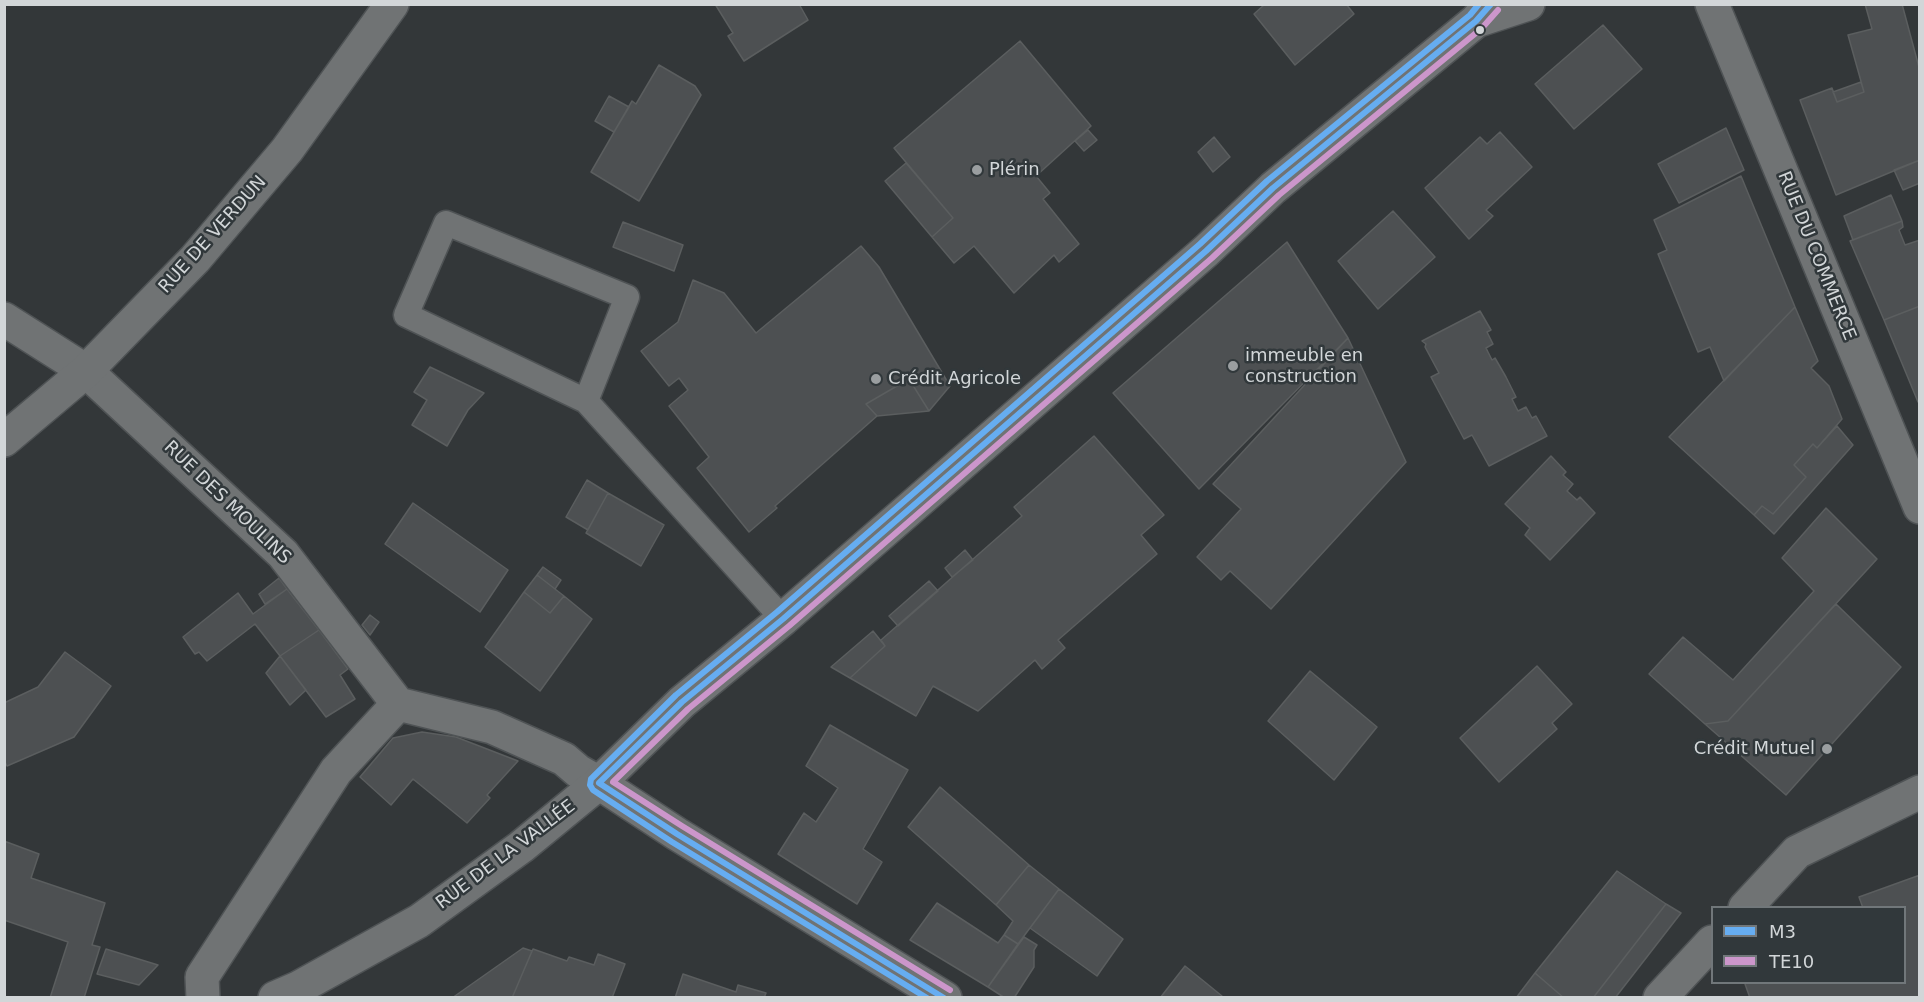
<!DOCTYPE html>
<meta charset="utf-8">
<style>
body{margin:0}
#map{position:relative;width:1924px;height:1002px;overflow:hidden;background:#333739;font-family:"DejaVu Sans",sans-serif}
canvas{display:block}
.frame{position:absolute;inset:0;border:6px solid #d2d6d8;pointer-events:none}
.legend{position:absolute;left:1711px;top:906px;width:195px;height:78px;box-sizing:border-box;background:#31383b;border:2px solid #71777a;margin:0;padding:8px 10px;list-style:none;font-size:18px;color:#d2d6d8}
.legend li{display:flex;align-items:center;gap:12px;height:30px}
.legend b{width:30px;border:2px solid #71777a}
</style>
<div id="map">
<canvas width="1924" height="1002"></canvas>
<div class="frame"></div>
<ul class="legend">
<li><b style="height:8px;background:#66adf1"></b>M3</li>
<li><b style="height:8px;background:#cc96cb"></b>TE10</li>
</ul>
</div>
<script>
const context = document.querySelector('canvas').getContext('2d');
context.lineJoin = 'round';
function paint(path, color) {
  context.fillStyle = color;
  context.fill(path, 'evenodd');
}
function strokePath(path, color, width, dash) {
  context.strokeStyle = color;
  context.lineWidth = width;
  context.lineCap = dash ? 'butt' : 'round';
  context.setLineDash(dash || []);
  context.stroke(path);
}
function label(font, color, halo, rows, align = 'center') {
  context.font = font + ' "DejaVu Sans",sans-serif';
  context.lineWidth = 5;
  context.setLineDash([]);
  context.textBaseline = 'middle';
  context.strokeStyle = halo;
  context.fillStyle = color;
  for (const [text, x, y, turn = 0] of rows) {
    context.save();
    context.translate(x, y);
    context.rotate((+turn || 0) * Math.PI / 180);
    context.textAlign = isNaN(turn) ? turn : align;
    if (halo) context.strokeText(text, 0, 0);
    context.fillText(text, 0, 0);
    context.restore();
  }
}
const building = new Path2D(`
 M715 4H799L808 20 744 61 728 36 733 33Z
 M1265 4H1346L1354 14 1295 65 1254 14Z
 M1865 4H1902L1920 71V160L1836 195 1800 100 1832 88 1837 102 1864 92 1848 35 1872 29Z
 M1603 25 1642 69 1574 129 1535 84Z
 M1020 41 1091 126 1036 176 1050 193 1043 199 1079 244 1059 262 1054 255 1014 293 974 246 954 263 932 237 953 218 894 148Z
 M659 65 695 86 701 95 639 201 591 172 632 101 636 104Z
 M1861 82 1864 92 1837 102 1833 92Z
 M609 96 629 107 614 132 595 121Z
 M1726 128 1744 170 1679 203 1658 164Z
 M1088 130 1097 140 1084 151 1075 141Z
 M1500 132 1532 167 1486 210 1493 216 1469 239 1425 188 1480 137 1487 144Z
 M1214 137 1230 157 1213 172 1198 152Z
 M1920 160V183L1903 190 1894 170Z
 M906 163 953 218 932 237 885 181Z
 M1741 176 1795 307 1724 381 1710 347 1698 352 1658 254 1667 250 1654 220Z
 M1891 195 1902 221 1853 240 1844 216Z
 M1393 211 1435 257 1378 309 1338 261Z
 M1902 221 1903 227 1899 230 1905 245 1920 240V306L1884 320 1850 241Z
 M623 222 683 245 674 271 613 247Z
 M1287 242 1348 338 1199 489 1113 393Z
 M861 246 879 267 950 386 929 411 909 379 866 404 877 416 775 506 777 508 749 532 697 468 709 457 669 406 688 390 679 378 669 386 641 351 678 322 693 280 724 293 756 333Z
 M1920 306V401L1918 402 1884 320Z
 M1795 307 1818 361 1811 368 1829 386 1842 419 1817 448 1813 444 1794 465 1806 477 1773 514 1762 506 1754 515 1669 437Z
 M1480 311 1491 330 1487 332 1493 344 1486 348 1492 360 1495 358 1506 377 1516 397 1512 399 1518 411 1526 407 1532 418 1536 416 1547 436 1489 466 1472 435 1464 439 1431 377 1439 373 1425 347 1426 344 1422 341Z
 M1348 338 1406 462 1271 609 1230 571 1221 580 1197 557 1241 509 1213 484Z
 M430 367 484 393 468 410 447 446 412 425 427 400 414 392Z
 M909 379 929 411 877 416 866 404Z
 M1837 426 1853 445 1774 534 1754 515 1762 506 1773 514 1806 477 1794 465 1813 444 1817 448Z
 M1094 436 1164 515 1141 535 1157 554 1058 640 1065 648 1042 669 1035 660 978 711 933 686 916 716 850 678 885 646 881 640 1022 516 1014 507Z
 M1551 456 1566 472 1563 475 1573 484 1567 491 1577 500 1580 497 1595 513 1550 560 1525 535 1530 528 1505 504Z
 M587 480 608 493 588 530 566 517Z
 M608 493 664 525 641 566 586 533Z
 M413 503 508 570 480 612 385 544Z
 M1826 508 1877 559 1728 721 1705 724 1649 674 1683 637 1733 680 1814 591 1782 558Z
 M965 550 973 560 952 577 945 568Z
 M543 567 561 580 555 589 537 575Z
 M537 575 564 596 550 613 524 592Z
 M279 578 287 589 265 604 259 594Z
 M929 581 938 591 898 626 889 616Z
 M287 589 319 630 280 656 255 624 207 661 199 652 195 654 183 637 238 593 253 614Z
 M524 592 550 613 564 596 592 619 540 691 485 647Z
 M1836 604 1901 667 1786 795 1705 724 1728 721Z
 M370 615 379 622 370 635 362 625Z
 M319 630 348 669 340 675 355 699 326 717 280 656Z
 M873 631 885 646 850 678 831 667Z
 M65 652 111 686 74 737 7 766 4 760V703L38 687Z
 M280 656 306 690 290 705 266 673Z
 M1537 666 1572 704 1552 723 1557 729 1499 782 1460 738Z
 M1310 671 1377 727 1334 780 1268 721Z
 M830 725 908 770 863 849 882 862 857 904 778 854 804 813 816 822 838 788 806 766Z
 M422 732 456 737 518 761 487 795 490 798 467 823 413 779 391 805 360 777 393 738Z
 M940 787 1029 865 996 905 908 827Z
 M4 841 39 854 31 878 105 903 92 945 100 947 84 998H50L68 942 4 920Z
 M1029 865 1059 889 1018 944 1004 935 1013 921 996 905Z
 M1617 871 1666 904 1593 998H1564L1535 973Z
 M1920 875V998H1750L1745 984 1748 982H1904V908H1863L1859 897Z
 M1059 889 1123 939 1097 976 1030 928Z
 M937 903 998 943 1004 935 1018 944 988 987 910 940Z
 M1666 904 1681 913 1615 998H1593Z
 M1024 937 1037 945 1034 950V967L1014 998H1005L988 987Z
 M523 948 532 951 512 998H452Z
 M106 949 158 965 139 985 97 974Z
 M533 949 567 961 569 957 594 965 598 954 625 964 612 998H512Z
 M1185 966 1190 970 1222 996 1221 998H1160Z
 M1535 973 1564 998H1516Z
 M683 974 736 992 738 985 766 993 764 998H675Z`);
paint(building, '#4d5052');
strokePath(building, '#5b5e5f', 1.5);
const service = new Path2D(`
 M586 401 627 297 446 223 406 315 586 401 783 619`);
const minor = new Path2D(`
 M4 319 86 371 283 554 398 704 492 727 564 759 578 771 599 783 677 834 945 998
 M1745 908 1797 852 1920 792
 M203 998 202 977 336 771 398 704
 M1660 998 1712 942`);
const tertiary = new Path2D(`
 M1712 4 1920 507
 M1476 21 1528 4
 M275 998 298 988 419 921 521 847 599 783 682 702 783 619 1206 251 1273 188 1476 21 1491 4`);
const secondary = new Path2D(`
 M4 440 86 371 195 259 287 150 392 4`);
strokePath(service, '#4f5355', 27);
strokePath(minor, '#4f5355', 36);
strokePath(tertiary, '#4f5355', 36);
strokePath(secondary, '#4f5355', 36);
strokePath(service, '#707374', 24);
strokePath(minor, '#707374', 33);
strokePath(tertiary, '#707374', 33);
strokePath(secondary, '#707374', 33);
strokePath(new Path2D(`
 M944 998 677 834 599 783 682 702 783 619 1206 251 1273 188 1476 21 1491 4`), '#66adf1', 6);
strokePath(new Path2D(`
 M950 990 682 826 613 782 688 709 789 626 1212 258 1279 195 1482 28 1498 10`), '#cc96cb', 6);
strokePath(new Path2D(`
 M927 998 672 842 593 790 590 785 591 779 676 695 777 612 1200 244 1267 181 1470 15 1479 4`), '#66adf1', 6);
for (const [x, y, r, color] of [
 [1480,30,5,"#d2d6d8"],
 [977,170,6,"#9a9ea0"],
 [1233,366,6,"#9a9ea0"],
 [876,379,6,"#9a9ea0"],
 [1827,749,6,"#9a9ea0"]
]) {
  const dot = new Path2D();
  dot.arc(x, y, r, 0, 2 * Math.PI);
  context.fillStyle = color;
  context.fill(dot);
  strokePath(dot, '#31383b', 2);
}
label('18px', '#d2d6d8', '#31383b', [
 ["Plérin",989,170],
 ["immeuble en",1245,356],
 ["construction",1245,377],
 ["Crédit Agricole",888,379],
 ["Crédit Mutuel",1815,749,"right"]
], 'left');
label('18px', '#d2d6d8', '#31383b', [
 ["RUE DE VERDUN",213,235,-48],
 ["RUE DU COMMERCE",1816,256,68],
 ["RUE DES MOULINS",227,503,44],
 ["RUE DE LA VALLÉE",506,855,-37]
]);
</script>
